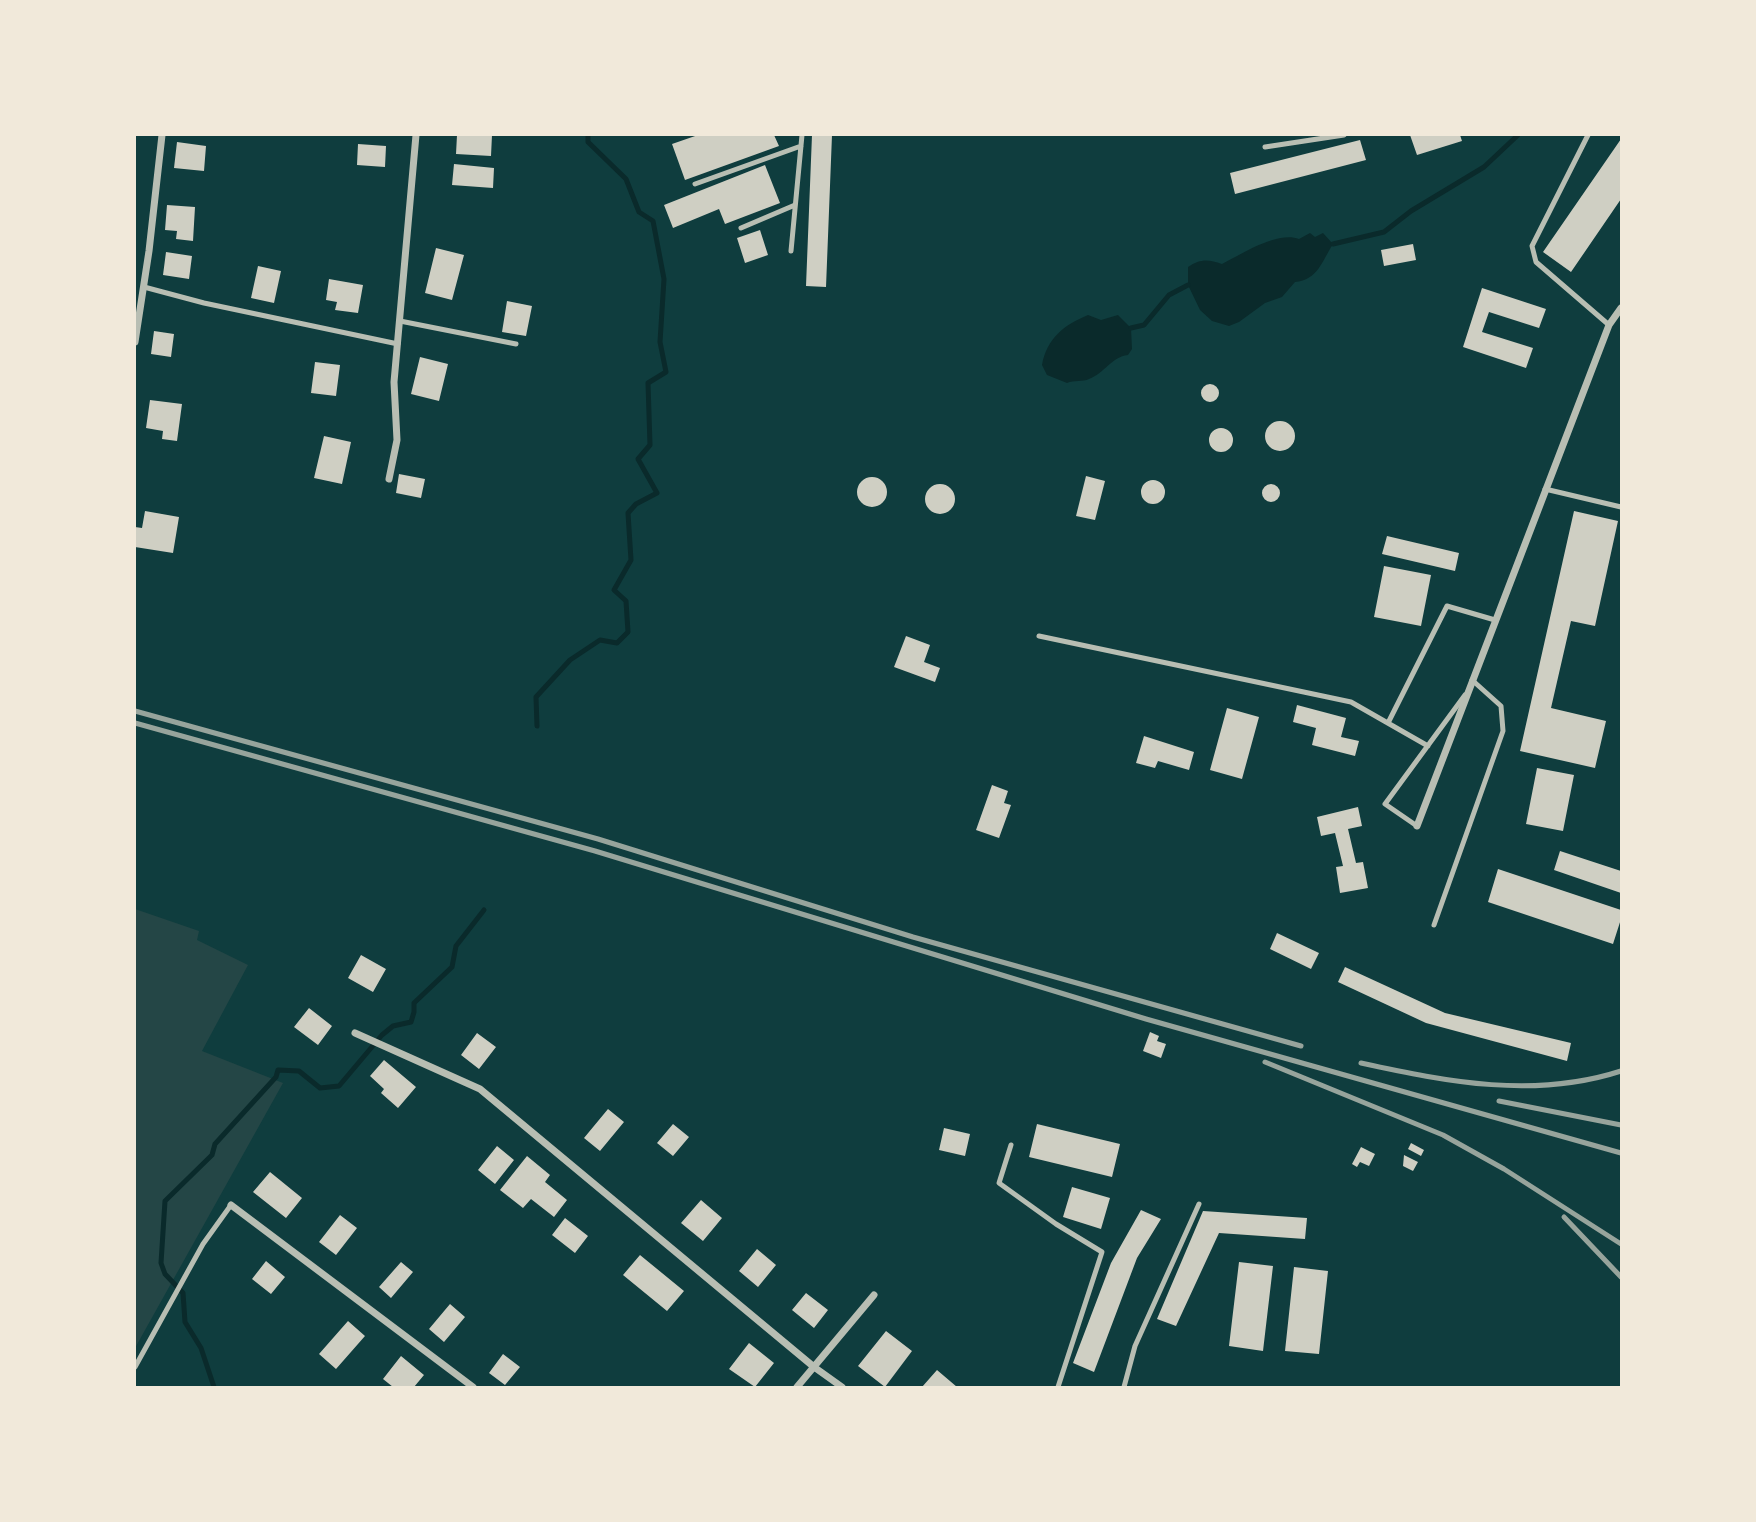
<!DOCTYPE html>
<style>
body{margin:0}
#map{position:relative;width:1756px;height:1522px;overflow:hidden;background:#0f3d3e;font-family:Georgia,serif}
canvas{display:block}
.frame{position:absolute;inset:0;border:136px solid #f1e9da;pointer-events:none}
</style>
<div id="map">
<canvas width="1756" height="1522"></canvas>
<div class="frame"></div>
</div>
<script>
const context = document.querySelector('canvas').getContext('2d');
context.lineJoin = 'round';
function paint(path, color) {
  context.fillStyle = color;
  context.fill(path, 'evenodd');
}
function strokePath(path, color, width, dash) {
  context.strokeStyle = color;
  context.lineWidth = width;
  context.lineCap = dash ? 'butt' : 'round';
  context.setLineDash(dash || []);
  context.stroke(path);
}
paint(new Path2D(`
 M135 909 199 931 197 940 248 965 202 1051 283 1083 135 1348Z`), '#244646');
paint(new Path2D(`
 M1310 233 1315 237 1323 233 1333 244C1322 261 1318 280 1295 282L1282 297 1265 303 1239 322 1229 326 1212 321 1200 310 1188 285V267C1200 259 1208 259 1222 264 1242 254 1277 231 1299 239Z
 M1088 315 1101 320 1118 315 1131 328 1132 349 1128 355C1111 357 1105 373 1089 379 1083 382 1074 380 1067 383L1047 375 1042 365C1047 338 1064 325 1088 315Z`), '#0a2a2b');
strokePath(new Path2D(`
 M1333 244 1384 232 1411 211 1484 167 1518 135
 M1131 328 1144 325 1169 295 1188 285
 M537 726 536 697 570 660 600 640 617 643 628 632 626 601 614 590 631 560 628 513 636 504 657 493 638 459 650 445 648 383 666 372 660 342 664 279 653 221 639 212 626 179 588 142V135
 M214 1387 201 1348 185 1322 183 1293 165 1274 161 1263 165 1201 212 1155 215 1144 276 1077 278 1070 299 1071 320 1088 339 1086 382 1035 393 1026 411 1022 414 1012V1003L452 967 456 946 484 910`), '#0a2a2b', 5);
paint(new Path2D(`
 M457 135H492L491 156 456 154Z
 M698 135H774L779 146 685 180 672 144Z
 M812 135H832L826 287 806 286Z
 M1410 135H1460L1462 141 1417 155Z
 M1621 139V199L1571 272 1543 252Z
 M1360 140 1366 160 1235 194 1230 173Z
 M177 142 206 146 204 171 174 168Z
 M358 144 386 146 385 167 357 165Z
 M454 164 494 168 493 188 452 185Z
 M765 165 780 203 725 224 719 209 673 228 664 205Z
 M167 205 195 207 193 241 176 239 177 231 165 230Z
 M760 230 768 255 745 263 737 238Z
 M1413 244 1416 260 1384 266 1381 250Z
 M436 248 464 255 452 300 425 293Z
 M166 252 192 256 189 279 163 275Z
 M258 266 281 271 274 303 251 298Z
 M329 279 363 285 358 313 335 310 337 302 326 300Z
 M1482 288 1546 309 1539 328 1489 312 1482 332 1533 348 1526 368 1463 347Z
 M507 301 532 306 526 336 502 332Z
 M154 331 174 334 171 357 151 354Z
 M420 357 448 364 439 401 411 394Z
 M315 362 340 365 336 396 311 393Z
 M1201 393a9 9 0 1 1 18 0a9 9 0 1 1-18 0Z
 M150 400 182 404 177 441 162 439 163 431 146 428Z
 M1265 436a15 15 0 1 1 30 0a15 15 0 1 1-30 0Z
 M1209 440a12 12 0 1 1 24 0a12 12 0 1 1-24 0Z
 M324 436 351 442 342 484 314 478Z
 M399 474 425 479 421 498 396 493Z
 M1086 476 1105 481 1095 520 1076 516Z
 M857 492a15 15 0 1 1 30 0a15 15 0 1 1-30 0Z
 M1141 492a12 12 0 1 1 24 0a12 12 0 1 1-24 0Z
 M1262 493a9 9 0 1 1 18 0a9 9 0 1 1-18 0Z
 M925 499a15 15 0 1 1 30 0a15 15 0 1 1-30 0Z
 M145 511 179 517 173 553 135 547V527L142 528Z
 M1574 511 1618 521 1595 626 1571 621 1551 708 1606 721 1595 768 1520 751Z
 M1387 536 1459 553 1455 571 1382 554Z
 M1384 566 1431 575 1421 626 1374 617Z
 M906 636 930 645 924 662 940 668 935 682 894 667Z
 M1297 705 1346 718 1341 737 1359 741 1355 756 1312 745 1316 728 1293 722Z
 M1227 708 1259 717 1242 779 1210 770Z
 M1144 736 1194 752 1189 770 1158 761 1155 768 1136 763Z
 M1537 768 1574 775 1563 831 1526 824Z
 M992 785 1008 791 1004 803 1011 805 999 838 976 830Z
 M1358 807 1362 826 1348 829 1356 863 1363 862 1368 888 1340 893 1336 867 1343 866 1335 833 1321 836 1317 817Z
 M1560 851 1621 871V893L1554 870Z
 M1498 869 1621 910V919L1613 944 1488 902Z
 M1277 933 1319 953 1311 969 1270 949Z
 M361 955 386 969 373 992 348 978Z
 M1345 967 1445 1013 1571 1043 1567 1061 1426 1023 1338 982Z
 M309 1008 332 1026 318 1045 294 1027Z
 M1150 1032 1159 1036 1157 1041 1166 1044 1161 1058 1143 1051Z
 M477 1033 496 1047 479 1069 461 1055Z
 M384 1060 416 1087 398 1108 381 1093 384 1089 370 1076Z
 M608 1109 624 1122 600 1151 584 1138Z
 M673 1124 689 1137 673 1156 657 1143Z
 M1037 1124 1120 1144 1112 1177 1029 1157Z
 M944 1128 970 1134 965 1156 939 1150Z
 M1411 1143 1424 1150 1421 1156 1408 1149Z
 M497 1146 514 1160 495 1184 478 1170Z
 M1361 1147 1375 1154 1369 1166 1360 1162 1357 1167 1352 1164Z
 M1404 1155 1418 1162 1413 1171 1403 1166Z
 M527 1156 550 1175 545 1182 567 1200 554 1217 531 1199 523 1208 500 1190Z
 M270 1172 302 1198 286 1218 253 1192Z
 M1072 1187 1110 1198 1101 1229 1063 1217Z
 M701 1200 722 1218 703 1241 681 1223Z
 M1141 1210 1161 1219 1137 1258 1094 1372 1073 1363 1111 1263Z
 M1203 1211 1307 1218 1305 1239 1219 1233 1176 1326 1157 1319Z
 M340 1215 357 1228 336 1255 319 1242Z
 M565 1218 588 1236 575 1253 552 1235Z
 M757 1249 776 1265 758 1287 739 1271Z
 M640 1255 684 1291 667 1311 623 1275Z
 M266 1261 285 1277 271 1294 252 1279Z
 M401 1262 413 1272 391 1298 379 1287Z
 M1239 1262 1273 1266 1263 1351 1229 1346Z
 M1294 1267 1328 1271 1319 1354 1285 1351Z
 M806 1293 828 1310 814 1328 792 1310Z
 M450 1304 465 1317 444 1342 429 1329Z
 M348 1321 365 1336 336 1369 319 1354Z
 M886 1331 912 1351 885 1387 858 1366Z
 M749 1343 774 1363 755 1387 729 1369Z
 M503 1354 520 1367 505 1385 489 1373Z
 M401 1356 424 1375 414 1387H393L383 1379Z
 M937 1370 957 1387H922Z`), '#cfcfc3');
strokePath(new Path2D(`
 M1588 135 1532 246 1536 262 1609 325
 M1265 147 1344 135
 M695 184 801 146
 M741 228 795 205
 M791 251 802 135
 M144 287 204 303 398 344
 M400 321 516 344
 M1545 489 1621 507
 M1039 636 1351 702 1428 746
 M1388 723 1447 606 1495 620
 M1417 826 1385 804 1465 695
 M1434 925 1503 731 1501 706 1472 680
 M1011 1145 999 1183 1056 1224 1102 1252 1058 1387
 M135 1367 203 1244 231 1205
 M1124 1387 1135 1346 1199 1204`), '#b8beb3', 5);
strokePath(new Path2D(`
 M135 342 149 251 162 135
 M389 479 397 440 394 382 416 135
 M1417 826 1609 325 1621 308
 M355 1033 480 1089 814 1367 842 1387
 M231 1205 473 1387
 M797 1387 874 1295`), '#b8beb3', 7);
strokePath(new Path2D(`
 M135 711 598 839 913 937 1301 1046
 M135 723 595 851 1146 1019 1621 1153
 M1265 1062 1443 1135 1504 1169 1621 1244
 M1361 1063C1448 1082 1535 1099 1621 1071
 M1499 1101 1621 1125
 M1564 1217 1621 1277`), '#97a49c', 5);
</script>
